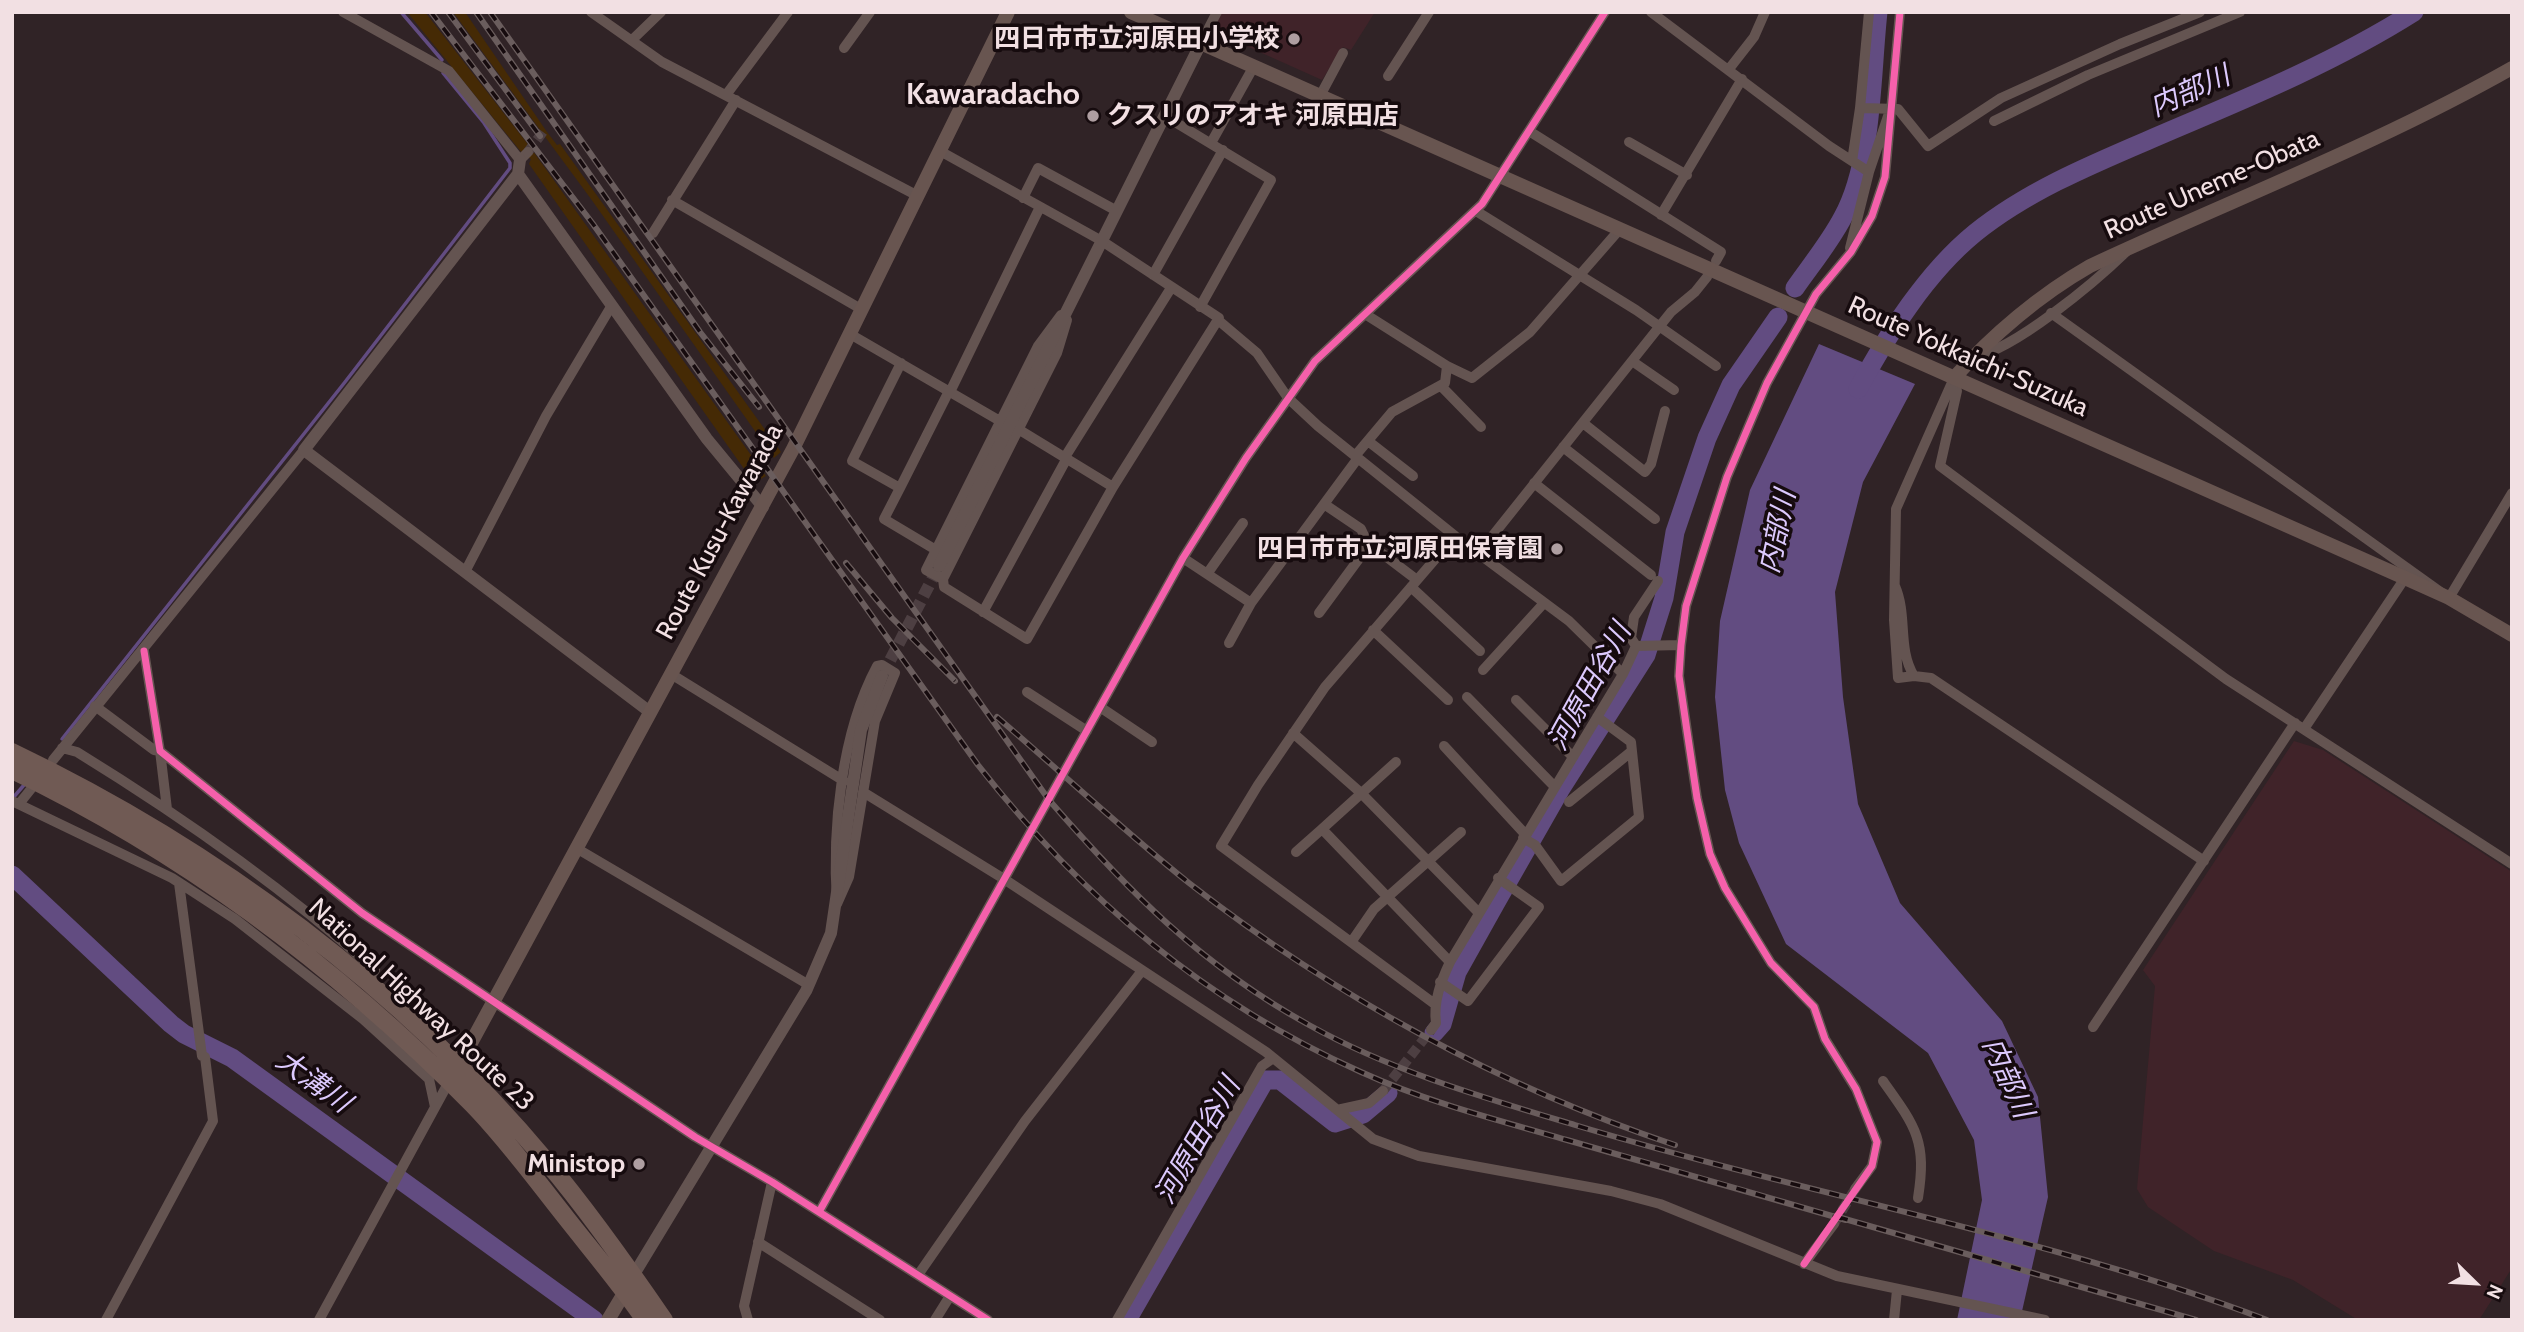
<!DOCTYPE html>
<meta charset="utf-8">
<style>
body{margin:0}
#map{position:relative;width:2524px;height:1332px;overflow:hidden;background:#302326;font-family:Cabin,sans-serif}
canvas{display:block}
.frame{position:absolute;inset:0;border:14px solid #f2e0e3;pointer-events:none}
.north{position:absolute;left:2440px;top:1248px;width:70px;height:70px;-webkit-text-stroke:5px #160b0e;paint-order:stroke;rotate:114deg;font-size:19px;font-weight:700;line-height:28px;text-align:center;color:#f2e0e3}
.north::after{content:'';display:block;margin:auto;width:24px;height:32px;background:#f2e0e3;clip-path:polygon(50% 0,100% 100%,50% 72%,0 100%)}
</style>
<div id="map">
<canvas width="2524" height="1332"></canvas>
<div class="frame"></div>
<div class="north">N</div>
</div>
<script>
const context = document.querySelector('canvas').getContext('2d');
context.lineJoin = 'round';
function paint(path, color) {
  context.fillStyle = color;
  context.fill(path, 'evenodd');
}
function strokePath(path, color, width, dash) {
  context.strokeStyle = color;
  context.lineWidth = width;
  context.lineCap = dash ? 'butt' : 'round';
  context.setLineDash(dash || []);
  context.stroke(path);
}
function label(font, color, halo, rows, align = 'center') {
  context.font = font + ' Cabin,"Noto Sans JP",sans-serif';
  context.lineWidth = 7;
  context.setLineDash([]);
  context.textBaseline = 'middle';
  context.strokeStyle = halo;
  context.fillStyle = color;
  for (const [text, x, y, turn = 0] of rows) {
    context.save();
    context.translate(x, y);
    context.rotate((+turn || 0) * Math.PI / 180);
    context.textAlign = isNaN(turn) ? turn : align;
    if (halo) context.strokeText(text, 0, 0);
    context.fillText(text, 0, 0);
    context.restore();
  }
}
paint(new Path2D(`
 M1222 12H1375L1351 50 1343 47 1322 80 1213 31Z
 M2294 741 2323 750 2512 872V1268L2479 1320H2358L2293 1280 2214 1251 2148 1207 2137 1189 2155 986 2143 970Z`), '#402329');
paint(new Path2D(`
 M407 12H425L530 147 766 476 754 483 529 164 531 159 522 153Z
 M453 12H465L547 132 557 145 560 144 781 452 774 458 591 199Z`), '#452a05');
paint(new Path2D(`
 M1819 344 1915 384 1863 482 1835 592 1843 697 1858 804 1900 903 2002 1021 2038 1097 2048 1197 2020 1320H1957L1982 1200 1974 1140 1928 1053 1786 944 1739 843 1725 790 1715 697 1720 621 1750 490Z`), '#624c81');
strokePath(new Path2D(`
 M401 12 442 60
 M62 739 345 382 510 168V163L484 123 443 73
 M12 799 24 785`), '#624c81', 3.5);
strokePath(new Path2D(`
 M1795 288C1811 265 1830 242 1843 217 1873 162 1871 75 1878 12
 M1858 389C1888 334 1926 273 1975 233 2032 187 2105 159 2172 130 2255 95 2338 60 2414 12
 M12 875 171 1024 184 1034 232 1058 594 1320
 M1434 1033 1442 1024 1457 972 1495 904 1560 790 1646 655 1664 598 1675 532 1707 438 1731 385 1778 317
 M1127 1320 1265 1080H1280L1335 1123 1363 1114 1388 1093`), '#624c81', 19);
strokePath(new Path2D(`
 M528 152 545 129
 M1383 1091 1431 1030
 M1834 1224 1855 1189`), '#4d3f42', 10, [10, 5]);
strokePath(new Path2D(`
 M882 676 939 566`), '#4d3f42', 12, [12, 6]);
strokePath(new Path2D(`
 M343 12 449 71 520 160 528 152
 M591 12 662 62 918 196
 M1651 12 1829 146 1869 172
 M1869 12 1860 108 1898 109 1928 146 2001 98 2120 44 2200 12
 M632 40 661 12
 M1201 43 1217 12
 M844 48 870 12
 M1729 69 1754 37 1765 12
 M1388 76 1429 12
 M726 95 788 12
 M1320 96 1343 53
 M1165 116 1271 180 1200 307
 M1994 121 2088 75 2240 12
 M1529 131 1721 252 1716 261
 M1629 142 1687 175
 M1211 143 1254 66
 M940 151 1102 241 1219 318 1113 487 1027 639 944 587 943 579 926 570 1038 346 1061 315
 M1852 161 1860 108
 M1023 198 1038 168 1117 211
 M672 200 861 309
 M1476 211 1636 310 1716 366
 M1661 215 1742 79
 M653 233 736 100
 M1850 248 1869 172 1889 113
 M1153 275 1223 150
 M2051 313 2449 598 2512 493
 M1218 320 1257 353 1288 398 1318 426 1455 536 1569 621 1623 674
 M850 334 1000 421
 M1974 357C2015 349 2094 283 2126 252
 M1632 361 1674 390
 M901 363 852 461 900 488 884 519 936 550
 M1447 366 1472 378 1530 332 1620 229
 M1954 378 1957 391 1940 466 2226 679 2512 864
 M1441 386 1481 427
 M950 392 1040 207
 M1583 423 1645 472 1651 464 1665 411
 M1018 429 1113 487
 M1368 441 1413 476
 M1563 447 1655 519
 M1355 456 1392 412 1445 383 1447 366 1365 314
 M1065 457 1171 288
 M1534 483 1651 575
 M900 488 949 391
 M1367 542 1417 580
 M1478 554 1671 312 1695 292 1707 277
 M1183 558 1251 603
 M465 572 546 416 612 305
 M1207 574 1243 523
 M943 579 1057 353 1067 320
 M1895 586C1908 616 1897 648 1914 676L1931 678 2204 861
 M1411 587 1480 651
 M983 612 1067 458
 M1319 613 1358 560 1367 542 1361 529 1324 504
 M1373 630 1448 700
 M1229 643 1251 603 1358 458
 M1636 646 1631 638 1634 617 1658 581
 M144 651 160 751 362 913 695 1137 772 1182 988 1320
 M882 665 895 673 875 721 849 877 837 904C832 829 841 733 877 666Z
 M1483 670 1544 603
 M671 674 844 781
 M1914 676 1898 678 1894 620 1896 509 1954 378
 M1027 692 1087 731
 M1467 697 1554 786
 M1516 700 1572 756
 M95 706 154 750 160 751 167 809
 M1100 707 1152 742
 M2304 729 2405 578
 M1293 733 1361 793 1478 912
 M1444 746 1525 834
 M62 748 77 752C181 816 284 888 375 970L366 982
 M53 760 304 450
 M863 792 1004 879 1266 1052 1373 1139 1419 1156 1611 1191 1660 1204 1837 1276 2045 1320
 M12 801 172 878 235 919 363 1019 429 1079 435 1107
 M1569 802 1632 751
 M19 804 31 789
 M1322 829 1396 762
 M1523 838 1535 845 1561 881 1639 817 1631 742 1597 717
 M576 848 809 985
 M1296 852 1322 829 1450 962
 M179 883 202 1056
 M1352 941 1374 909 1461 832
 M1440 982 1468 1001 1539 907 1498 878
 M1436 1005 1221 846 1258 785 1325 687 1455 536
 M2093 1027 2295 723
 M1431 1030 1436 1023C1433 1002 1441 981 1450 962L1623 674 1636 646 1681 645
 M1883 1081C1916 1127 1927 1141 1918 1198
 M1337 1110 1369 1103 1383 1091
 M1855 1189 1872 1166 1877 1142 1856 1089 1825 1039 1814 1007 1771 963 1725 888 1710 854 1697 798 1687 731 1679 676 1681 645 1686 606 1727 477 1767 383 1816 294 1851 252 1872 216 1885 177 1900 12
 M819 1212 1183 558 1246 458 1315 361 1482 204 1605 12
 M758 1242 880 1320
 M1804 1264 1834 1224
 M918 1275 1025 1121 1141 972
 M106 1320 213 1121 205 1057
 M319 1320 451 1078
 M748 1320 744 1306 772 1182
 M935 1320 950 1296
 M1117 1320 1262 1066 1272 1059
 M1894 1320 1897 1290`), '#645451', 10);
strokePath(new Path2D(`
 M520 160 518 174 707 439 763 507
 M518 174 304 450 650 712
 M939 566 1201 43
 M633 1276 806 991 831 933 861 730 882 676`), '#645451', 12);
strokePath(new Path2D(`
 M1131 12 2405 578 2449 598 2512 635
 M1954 378C1992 335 2041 294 2090 266 2231 200 2376 145 2512 68
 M458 1067 793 449 1008 12
 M608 1320 629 1285`), '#685550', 14);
strokePath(new Path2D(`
 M12 752C217 850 401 988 547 1162 589 1212 627 1266 664 1320
 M12 770C185 853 338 968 473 1105 507 1140 536 1180 567 1219 593 1252 621 1285 645 1320`), '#705a54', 18);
const rail = new Path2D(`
 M431 12 593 224 978 765C1083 899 1205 1002 1361 1072 1427 1102 1497 1120 1567 1140 1660 1166 1753 1193 1846 1220
 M448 12 540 136
 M476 12 700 332 759 407
 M490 12 1049 800C1129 892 1201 965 1309 1025 1391 1071 1485 1098 1575 1125 1804 1194 2043 1235 2267 1320
 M846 563 892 618 955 681
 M997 717C1061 772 1123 830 1189 883 1334 996 1501 1087 1675 1145
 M1838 1217 2196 1320`);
strokePath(rail, '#6a5d5d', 6);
strokePath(rail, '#160b0e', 3.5, [10]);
strokePath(new Path2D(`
 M144 651 160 751 362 913 695 1137 772 1182 988 1320
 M819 1212 1183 558 1246 458 1315 361 1482 204 1605 12
 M1804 1264 1872 1166 1877 1142 1856 1089 1825 1039 1814 1007 1771 963 1725 888 1710 854 1697 798 1687 731 1679 676 1681 645 1686 606 1727 477 1767 383 1816 294 1851 252 1872 216 1885 177 1900 12`), '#f560ab', 7);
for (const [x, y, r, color] of [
 [1294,39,7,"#ae9ea1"],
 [1093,116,7,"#ae9ea1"],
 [1557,549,7,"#ae9ea1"],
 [639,1164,7,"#ae9ea1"]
]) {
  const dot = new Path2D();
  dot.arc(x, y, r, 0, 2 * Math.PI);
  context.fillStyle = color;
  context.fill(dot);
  strokePath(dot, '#160b0e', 2.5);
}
label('bold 26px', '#f2e0e3', '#160b0e', [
 ["四日市市立河原田小学校",1280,39],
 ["クスリのアオキ 河原田店",1107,116,"left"],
 ["四日市市立河原田保育園",1543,549],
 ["Ministop",625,1164]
], 'right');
label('26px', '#f2e0e3', '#160b0e', [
 ["Route Uneme-Obata",2212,185,-24],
 ["Route Yokkaichi-Suzuka",1968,357,24],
 ["Route Kusu-Kawarada",720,532,-62],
 ["National Highway Route 23",421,1005,43]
]);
label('italic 28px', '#dcc9fd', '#160b0e', [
 ["内部川",2190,92,-24],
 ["内部川",1778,532,-78],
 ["河原田谷川",1590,687,-61],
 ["内部川",2007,1078,66],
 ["大溝川",313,1082,36],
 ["河原田谷川",1198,1141,-60]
]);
label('bold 30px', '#f2e0e3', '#160b0e', [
 ["Kawaradacho",993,95]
]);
</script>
